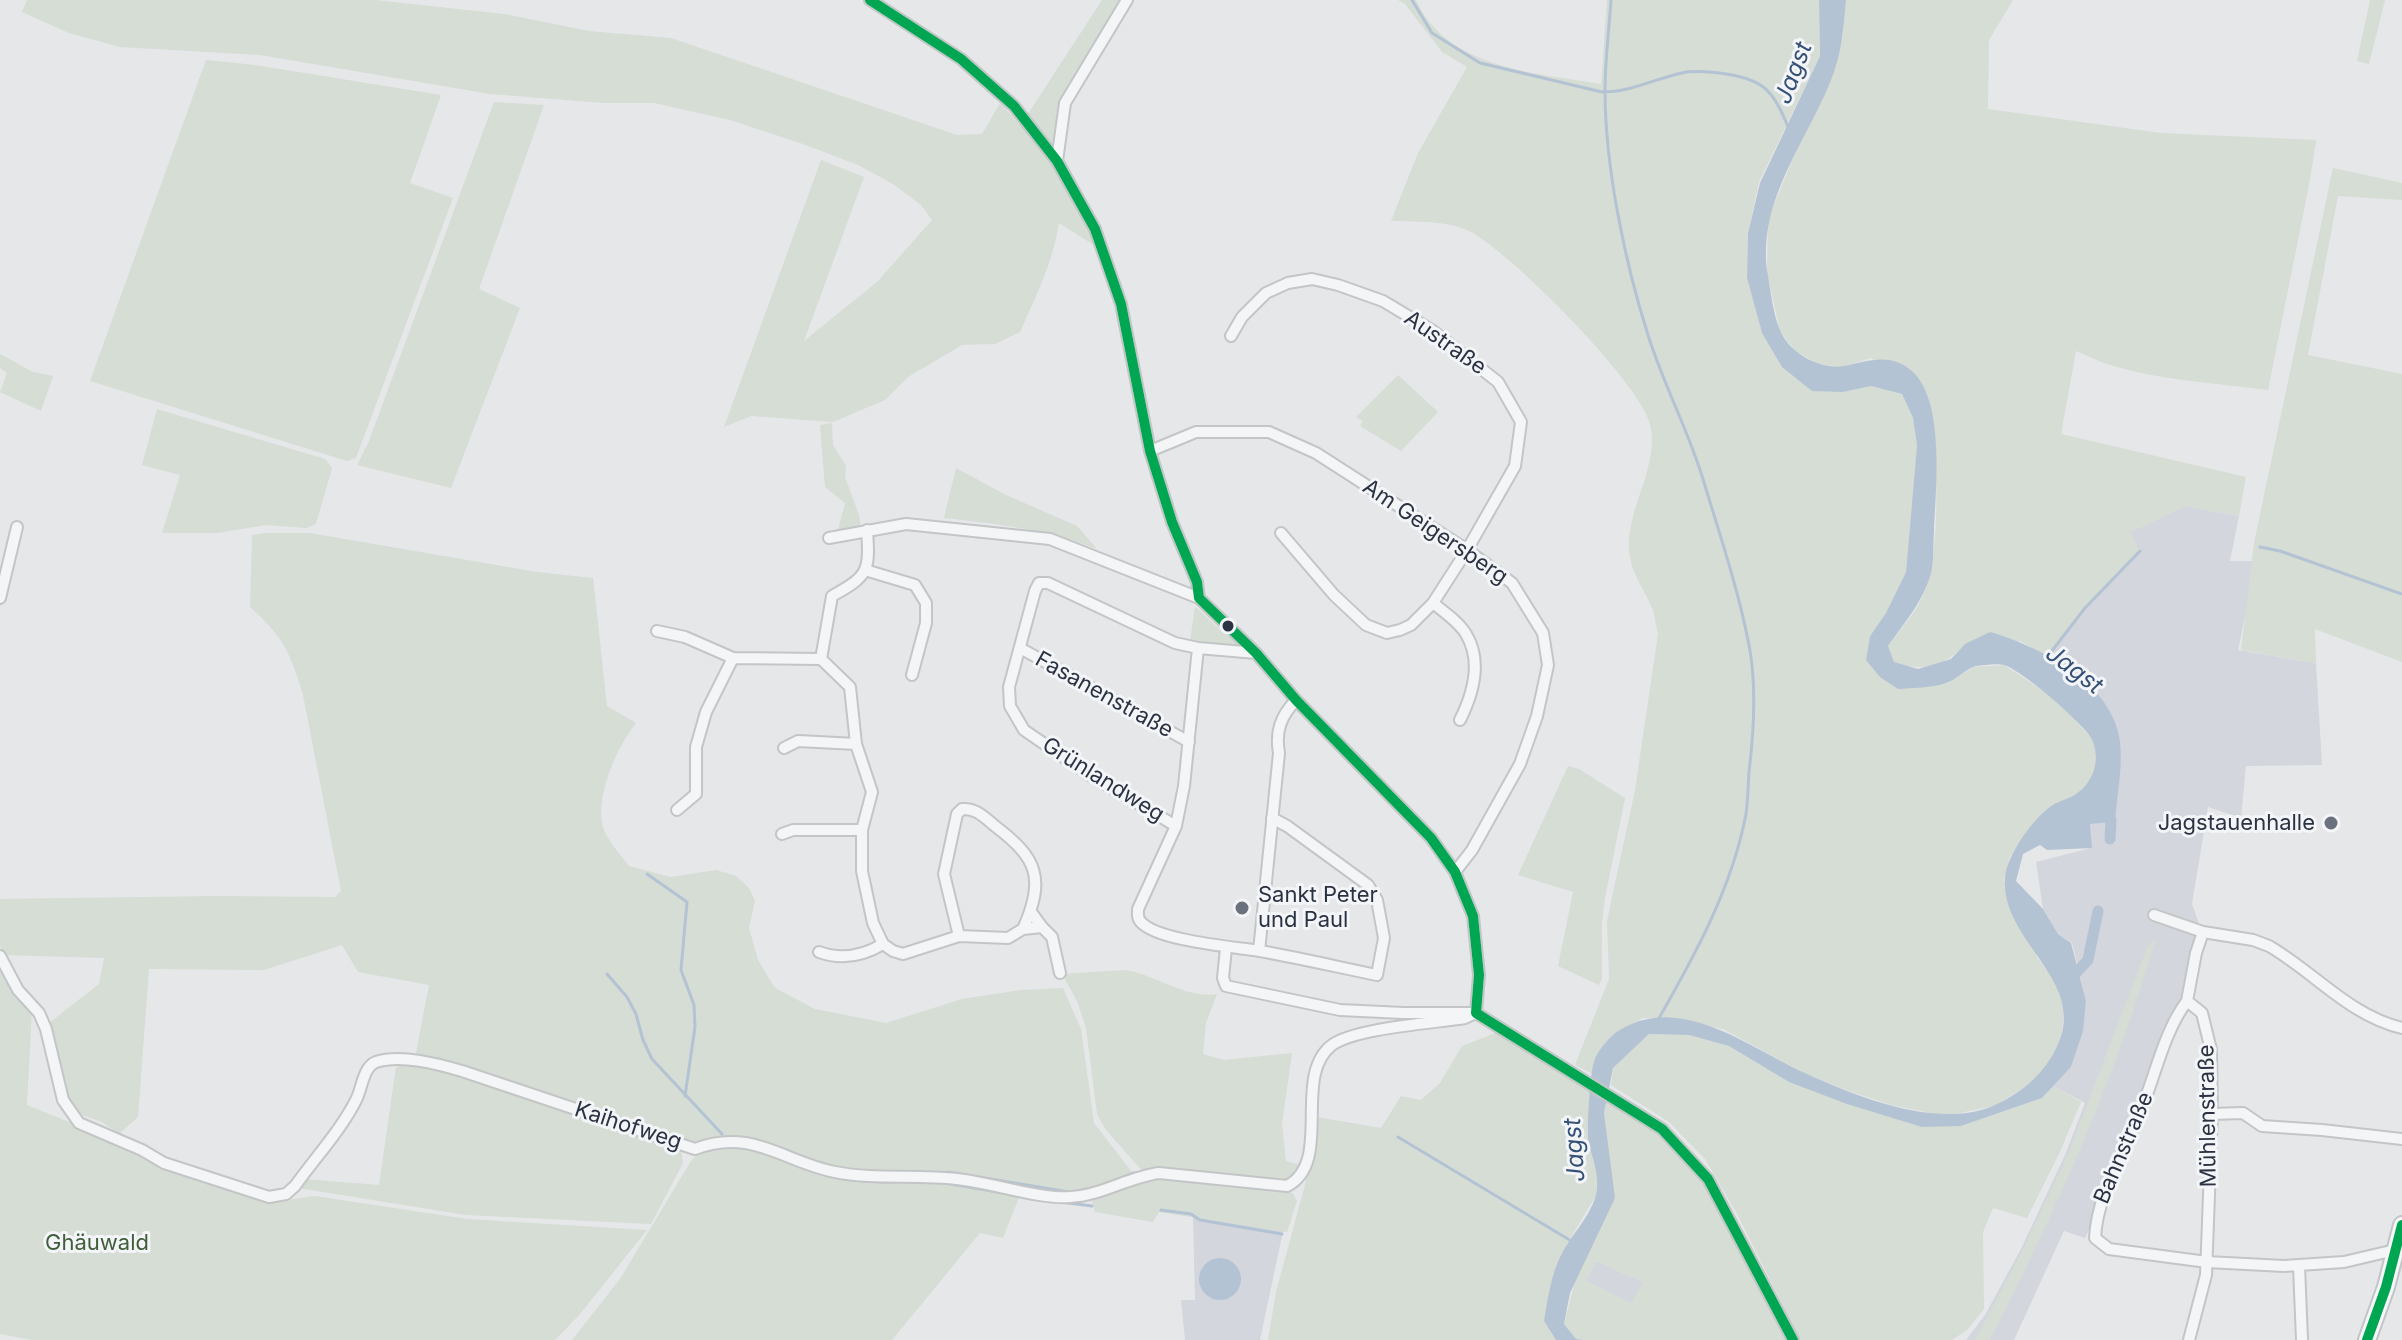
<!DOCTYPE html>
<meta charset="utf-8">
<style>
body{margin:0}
canvas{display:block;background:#e5e7e9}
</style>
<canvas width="2402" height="1340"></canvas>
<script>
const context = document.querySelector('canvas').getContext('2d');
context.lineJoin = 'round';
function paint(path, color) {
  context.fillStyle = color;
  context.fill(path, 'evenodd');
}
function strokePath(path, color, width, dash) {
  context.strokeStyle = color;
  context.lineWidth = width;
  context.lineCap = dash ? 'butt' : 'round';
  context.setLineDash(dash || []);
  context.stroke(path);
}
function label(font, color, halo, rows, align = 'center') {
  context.font = font + ' Inter,sans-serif';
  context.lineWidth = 6;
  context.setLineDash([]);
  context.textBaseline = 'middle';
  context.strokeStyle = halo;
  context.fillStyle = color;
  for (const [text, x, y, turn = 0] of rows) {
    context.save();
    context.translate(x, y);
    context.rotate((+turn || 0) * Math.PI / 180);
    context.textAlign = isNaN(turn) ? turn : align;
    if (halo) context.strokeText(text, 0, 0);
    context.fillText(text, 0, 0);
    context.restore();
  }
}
paint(new Path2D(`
 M2185 506 2239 516 2230 561H2257L2238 650 2316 663 2322 765 2246 766 2241 818 2208 807 2192 904 2201 929 2179 1012 2130 1144 2085 1238 2064 1231 2014 1340H1966L1985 1315 2021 1249 2065 1155 2085 1103 2053 1086 2071 1067 2086 1001 2072 943 2058 934 2043 909 2036 862 2091 848 2090 824 2115 822 2070 671 2047 656 2085 608 2130 532Z
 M1193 1217 1283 1231 1260 1340H1185L1181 1300H1195Z
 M1596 1261 1643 1282 1632 1304 1586 1281Z`), '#d3d6dc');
paint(new Path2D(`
 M27 0H375L504 14 589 31 671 38 957 135 982 134 1000 103 1058 166 1097 239V247L1059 223C1053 262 1036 296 1020 332L995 344 962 345 908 377 885 400 833 422 751 416 724 427 821 160 864 177 804 341 877 282 932 220 921 205 893 184 858 165 803 144 730 120 654 103H604L490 94 260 55 120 47 69 33 22 12Z
 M1102 0H1122L1072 86 1057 144 1048 145 1026 117Z
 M1398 0H1416C1447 69 1536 73 1601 84L1607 0H1819L1820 56 1759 182 1748 233 1747 278 1762 333 1843 392 1871 386 1902 394 1913 418 1917 445 1906 572 1886 613 1870 636 1866 660 1948 683 1974 667 2004 665 2057 700 2093 740 2097 766 2088 783 2076 795 2052 805 2029 830 2010 856 2004 880 2038 959 2057 983 2064 1012 2060 1042 2039 1078 1994 1106 1945 1116 1891 1105 1849 1091 1806 1074 1723 1029 1673 1019 1643 1018 1611 1036 1594 1061 1593 1074 1575 1065 1609 979 1607 921 1635 790 1658 634C1656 626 1655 617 1653 610 1644 588 1630 573 1629 548 1627 507 1660 466 1650 424 1640 382 1508 250 1469 231 1445 220 1417 222 1391 221L1418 153 1467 67 1442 52 1405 4Z
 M1846 0H2013L1989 40 1988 109 2161 133 2316 140 2310 180 2268 390C2214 383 2156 380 2104 363 2095 360 2085 354 2076 351L2061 434 2246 477 2239 516 2185 506 2130 532 2140 551 2085 608 2047 656 2020 641 1965 644C1943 668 1924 671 1894 663L1888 646C1899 631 1913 616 1921 600 1944 555 1937 447 1928 396L1871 358 1841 367 1818 364 1795 351 1780 331 1767 273 1768 219 1797 149 1834 72 1843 35Z
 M2370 0H2385L2369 64 2357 61Z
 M206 60 255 65 441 95 410 183 453 198 356 458 347 461 90 381Z
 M494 102 544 105 479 289 520 308 451 488 357 465 369 441Z
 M2333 168 2402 183V200L2338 196 2308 355 2402 374V662L2315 629 2316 663 2241 650 2254 543Z
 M0 354 33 372 53 376 41 411 0 392 7 373 0 368Z
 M1398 375 1438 412 1401 451 1360 426 1363 421 1356 417Z
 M157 409 325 459 332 468 316 524 306 528 266 525 217 533H162L180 475 142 465Z
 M832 423 833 445 846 466 845 477 859 515 861 529 837 534 845 503 825 487 820 425Z
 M956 468 1006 495 1077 526 1097 549C1047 529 997 524 944 518Z
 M265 533H310L537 572 593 578 607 706 636 723C617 747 597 792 602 823 604 837 621 855 629 866L671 877 716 870 736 876 749 888 755 901 749 928 758 960 775 988 815 1009 886 1023 962 999 1021 990 1063 988 1081 1029 1094 1123 1135 1176 1068 1196 957 1176 851 1174 822 1168 771 1146 709 1141 689 1143 415 1058 429 985 358 972 342 945 264 970 149 969 138 1117 119 1134 102 1122 76 1113 69 1106 49 1023 99 984 104 958 3 955 0 945V899L219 896 335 897 341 891 303 695C291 654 283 636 250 607L252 535Z
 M1195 607C1209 617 1219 631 1234 640L1236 645 1190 642Z
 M1568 766 1579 769 1625 798 1605 898 1602 922V979L1599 985 1558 966 1573 892 1518 875Z
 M2156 938C2116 1078 2056 1211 1990 1340H1975L2023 1249 2069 1152 2147 947Z
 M1125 970C1157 975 1185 999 1217 994L1206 1023 1203 1054 1224 1060 1292 1053 1282 1124 1286 1161 1304 1166 1289 1183 1145 1174 1106 1130 1097 1114 1086 1028 1077 1001 1062 974Z
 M0 971 32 1009 27 1105 241 1192 279 1201 315 1196 467 1219 647 1230 580 1314 555 1340H32L0 1334Z
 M1498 1032 1591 1089 1587 1134 1598 1181 1595 1197 1561 1254 1544 1321 1556 1340H1268L1276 1292 1315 1148 1317 1117 1381 1128 1401 1096 1421 1100 1440 1083 1462 1046Z
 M1649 1034 1689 1035 1729 1046 1789 1082 1961 1126 2042 1098 2053 1086 2081 1102 2059 1154 2027 1218 1993 1208 1983 1232 1984 1309 1967 1330 1952 1340H1800L1736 1212 1705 1159 1669 1122 1611 1085 1613 1068Z
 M405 1065H428L455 1072 672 1146 681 1150 683 1163 651 1224 466 1215 298 1188 304 1179 379 1185 396 1067Z
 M1607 1099 1653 1130 1690 1164 1707 1188 1785 1340H1584L1576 1339 1564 1324 1608 1155 1604 1113ZM1596 1261 1643 1282 1631 1303 1586 1281Z
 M730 1145 760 1149 835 1178 942 1181 1020 1195 1003 1238 980 1233 892 1340H572L620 1279 691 1161C702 1148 713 1147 730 1145Z
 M1150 1178 1281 1190 1293 1193 1297 1201 1287 1232 1159 1212 1153 1222 1095 1212 1092 1201Z`), '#d5ddd5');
paint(new Path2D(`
 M1819 0H1846C1844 24 1842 49 1834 72 1810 139 1755 200 1768 276 1771 293 1773 314 1780 330 1789 353 1820 370 1844 366 1869 361 1891 352 1913 372 1945 402 1936 490 1934 531 1933 544 1934 560 1931 573 1923 602 1905 622 1888 646L1894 662 1918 669 1951 659 1965 644 1990 632C2038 646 2109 681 2119 736 2124 763 2117 795 2115 822L2090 824 2092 848 2047 850 2040 845 2023 854 2016 881 2043 909 2058 934 2071 943 2086 1001 2083 1031 2071 1067 2042 1098 1961 1126 1922 1127 1847 1104 1789 1082 1729 1046 1689 1035 1649 1034 1613 1068 1604 1113 1615 1198 1570 1293 1564 1324 1576 1339 1584 1340H1556L1544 1321C1548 1298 1551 1274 1562 1253 1574 1230 1600 1208 1597 1179 1596 1165 1590 1152 1588 1138 1587 1129 1590 1071 1594 1062 1596 1053 1608 1039 1614 1034 1678 988 1750 1049 1807 1074 1860 1098 1940 1130 1995 1105 2020 1093 2038 1079 2052 1056 2097 983 2000 945 2005 878 2006 855 2035 816 2054 804 2060 801 2067 799 2073 796 2092 785 2101 762 2093 742 2090 733 2078 723 2071 716 2060 704 2018 669 2004 665 1998 663 1983 665 1976 666 1965 669 1957 680 1946 683 1931 688 1913 688 1898 689L1880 677 1866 660 1870 636 1886 613 1906 572 1917 445 1913 418 1902 394 1871 386 1843 392 1812 391 1782 367 1762 333 1747 278 1748 233 1760 183 1820 56Z
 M1199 1279a21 21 0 1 1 42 0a21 21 0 1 1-42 0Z`), '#b4c3d3');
strokePath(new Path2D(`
 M1412 0 1432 33 1480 63 1602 92C1631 92 1654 79 1682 73 1693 70 1708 72 1719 73 1761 78 1773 88 1788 127
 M1611 0C1609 30 1605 61 1605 91 1605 166 1625 263 1648 335 1663 383 1687 428 1702 476 1719 532 1738 588 1749 645 1757 686 1754 731 1749 772 1748 786 1748 801 1746 814 1732 888 1695 955 1658 1020
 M2260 547 2280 551 2402 594
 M2048 656 2085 608 2140 551
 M647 874 687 902 681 970 694 1005 695 1027 685 1096
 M607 974 627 997 636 1014 643 1040 652 1059 722 1134
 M1398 1137 1573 1242
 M787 1161C825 1179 853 1182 895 1182
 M948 1172 1069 1192
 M939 1182 1010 1194
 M1100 1186 1134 1173
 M1061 1202 1092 1206
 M1161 1210 1191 1214 1200 1220 1282 1234`), '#b4c3d3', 3);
strokePath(new Path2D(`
 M2106 812 2111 820 2110 839
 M2073 976 2088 960 2098 911`), '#b4c3d3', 11);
const minor = new Path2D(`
 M870 0 961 59 1014 106 1057 161 1095 229 1121 304 1150 451 1172 522 1197 582 1199 598
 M1057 161 1065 103 1127 0
 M1231 336 1242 317 1266 293 1288 283 1312 279 1338 285 1383 301 1433 331 1498 382 1521 422 1515 466 1467 550 1433 603 1411 625 1400 630 1387 633 1366 625 1334 595 1281 533
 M1150 451 1196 432H1269L1316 453 1467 550 1512 583 1543 633 1548 665 1537 716 1520 764 1472 850 1455 872
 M867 530C870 572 868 576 832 596L821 659 850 687 856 744 872 792 862 830V871L873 923 883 944 893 951 903 954 959 936 1008 938 1023 929 1042 927 1031 912
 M829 538 906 524 1050 539 1199 598 1256 653 1296 700 1431 838 1455 872 1473 916 1479 975 1476 1013 1662 1129 1708 1179 1793 1340
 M865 570 915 585 926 603V623L912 675
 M0 598 17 527
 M1433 603C1444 612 1459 622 1466 634 1483 662 1473 694 1460 720
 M657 631 685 637 733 658 821 659
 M1020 648 1189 742
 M1256 653 1198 648 1184 786 1176 826 1138 909C1138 914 1137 917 1140 921 1155 941 1236 947 1260 951 1299 958 1338 967 1377 975L1384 938 1377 900 1368 885 1287 826 1272 818
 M784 748 798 741 856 744
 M677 810 696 794V747L706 712 733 658
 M1176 826 1088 774 1024 730 1010 706 1009 687 1035 591 1039 583H1048L1175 643 1198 648
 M782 834 793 830H862
 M2154 915 2203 932
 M1042 927 1052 937 1060 973
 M959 936 944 874 957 814 962 809C976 808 984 817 995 826 1037 858 1046 878 1023 929
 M1226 948 1223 978 1226 986 1340 1010 1403 1013H1470
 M1259 951 1279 753C1275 731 1281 716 1296 700
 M819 952C841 960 863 956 883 944
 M0 956 18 990 39 1013 46 1029 63 1100 79 1123 142 1150 164 1163 269 1197 286 1194 295 1186C315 1158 341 1130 356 1100 362 1089 363 1067 376 1062 401 1054 438 1064 462 1071L695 1149C751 1127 784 1162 835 1172 875 1180 916 1174 957 1179 989 1182 1041 1200 1071 1197 1102 1195 1129 1177 1159 1173L1287 1186C1334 1162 1291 1076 1332 1045 1355 1028 1434 1023 1465 1018L1476 1013
 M2187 1001C2163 1033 2155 1078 2139 1115 2123 1155 2097 1195 2095 1238L2109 1249 2207 1262 2284 1266 2344 1262 2395 1250
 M2212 1114 2243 1113 2262 1126 2322 1130 2402 1139
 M2299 1266 2302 1340
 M2189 1340 2206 1275 2212 1114 2211 1050 2202 1013 2187 1001 2196 953 2203 932 2253 940 2269 946C2314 972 2350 1016 2402 1028`);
const primary = new Path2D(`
 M2367 1340 2386 1287 2402 1225`);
strokePath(minor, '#c3c5c7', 14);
strokePath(primary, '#c2c4c7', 20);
strokePath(minor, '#f4f5f6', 10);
strokePath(primary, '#f7f7f8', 16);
strokePath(new Path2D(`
 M870 0 961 59 1014 106 1057 161 1095 229 1121 304 1150 451 1172 522 1197 582 1199 598 1256 653 1296 700 1431 838 1455 872 1473 916 1479 975 1476 1013 1662 1129 1708 1179 1793 1340
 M2367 1340 2386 1287 2402 1225`), '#00a651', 10);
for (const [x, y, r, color] of [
 [1228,626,7,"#2b3343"],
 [2331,823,8,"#6c727d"],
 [1242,908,8,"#6c727d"]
]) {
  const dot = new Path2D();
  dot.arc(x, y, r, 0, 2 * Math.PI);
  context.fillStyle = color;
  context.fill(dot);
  strokePath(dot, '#f3f5f8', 3);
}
label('22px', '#2b3343', '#f3f5f8', [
 ["Austraße",1445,343,35],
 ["Am Geigersberg",1435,532,34],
 ["Fasanenstraße",1104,695,29],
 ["Grünlandweg",1103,780,32],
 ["Mühlenstraße",2208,1116,-91],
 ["Kaihofweg",628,1126,18],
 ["Bahnstraße",2124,1148,-67]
]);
label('22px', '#2b3343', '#f3f5f8', [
 ["Jagstauenhalle",2315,823],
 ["Sankt Peter",1258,895,"left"],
 ["und Paul",1258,920,"left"]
], 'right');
label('22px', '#3f5f39', '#f3f5f8', [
 ["Ghäuwald",97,1243]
]);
label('italic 24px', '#355177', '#f3f5f8', [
 ["Jagst",1794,73,-69],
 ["Jagst",2074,670,37],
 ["Jagst",1575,1150,-94]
]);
</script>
